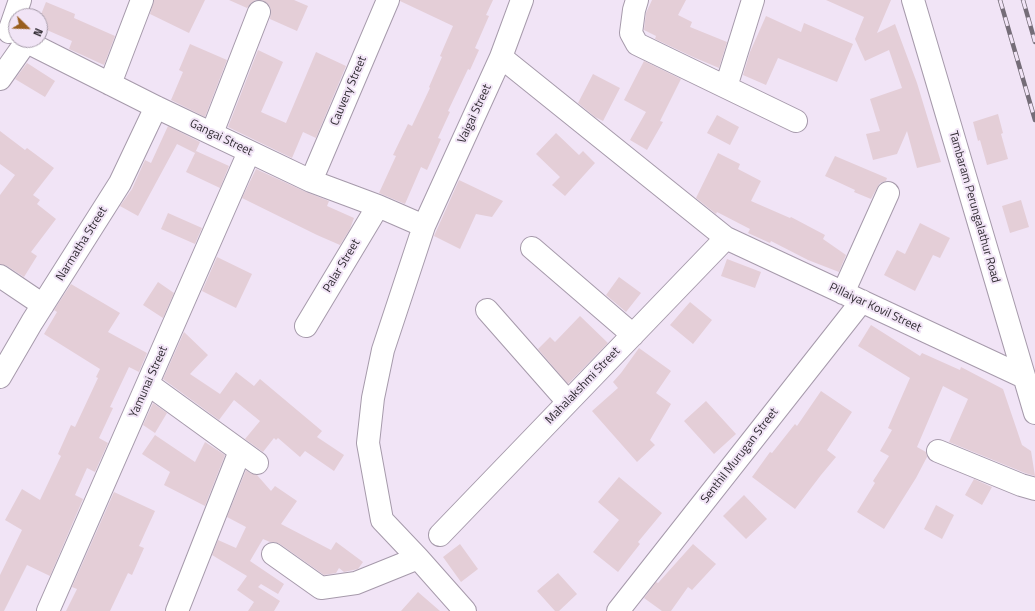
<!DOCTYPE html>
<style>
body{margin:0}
#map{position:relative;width:1035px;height:611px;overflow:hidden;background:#f1e4f6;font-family:"Titillium Web",sans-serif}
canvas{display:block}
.north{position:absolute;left:8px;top:8px;width:40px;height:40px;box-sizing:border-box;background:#f1e4f6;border:1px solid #a49aa8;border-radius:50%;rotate:113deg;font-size:11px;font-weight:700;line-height:16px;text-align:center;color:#302b32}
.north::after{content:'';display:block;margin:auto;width:14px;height:18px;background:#995e1e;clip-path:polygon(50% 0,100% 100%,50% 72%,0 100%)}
</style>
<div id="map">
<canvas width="1035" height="611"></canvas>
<div class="north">N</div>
</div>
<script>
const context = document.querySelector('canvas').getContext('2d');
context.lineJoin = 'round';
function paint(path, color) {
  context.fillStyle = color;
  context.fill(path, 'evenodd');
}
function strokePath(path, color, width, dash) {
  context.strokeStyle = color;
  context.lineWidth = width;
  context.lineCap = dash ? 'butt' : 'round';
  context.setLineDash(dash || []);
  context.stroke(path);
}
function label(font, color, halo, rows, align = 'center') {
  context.font = font + ' "Titillium Web",sans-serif';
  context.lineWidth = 4;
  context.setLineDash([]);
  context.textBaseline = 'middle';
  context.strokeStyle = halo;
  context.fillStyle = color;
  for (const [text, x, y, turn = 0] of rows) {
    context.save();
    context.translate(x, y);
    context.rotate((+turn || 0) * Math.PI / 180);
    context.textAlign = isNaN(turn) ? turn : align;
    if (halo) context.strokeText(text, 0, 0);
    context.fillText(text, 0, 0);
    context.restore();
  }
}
paint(new Path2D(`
 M154 0H205L189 33 150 14Z
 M229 0H256L251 3 247 8Z
 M261 0H294L308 6 297 31 270 19 271 10 269 5 264 1Z
 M400 0H493L486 15 489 16 475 48 479 50 470 70 468 69 448 111 450 112 438 138 441 139 427 170 421 167 405 204 379 193 396 156 393 155 408 124 412 126 430 88 429 87 442 57 440 56 453 26 400 1Z
 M652 0H686L678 15 692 22 690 27 727 42 719 68 693 57 655 39 656 36 644 30 646 13Z
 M826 0H891L877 33 895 24 917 83 941 162 917 168 907 131 897 154 873 160 866 134 880 131 870 99 902 88 889 50 865 61 855 39 864 17Z
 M46 2 75 14 74 18 115 36 104 65 69 49 72 41 40 27V17Z
 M766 16 801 32 804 23 853 44 837 82 778 58 766 85 743 75 750 52Z
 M190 44 227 60 205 117 171 100 183 72 179 70Z
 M258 50 283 62 261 112 286 123 316 52 346 66 316 138 303 132 292 158 228 127Z
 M644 61 681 79 660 121 663 122 647 150 630 140 646 112 624 100Z
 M27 63 55 81 45 97 15 79Z
 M593 74 620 88 603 121 595 117 578 103Z
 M998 114 1003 133 1001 134 1008 159 987 165 980 140 978 141 973 122Z
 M717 115 739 127 730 145 707 133Z
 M168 126 200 142 195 153 177 144 138 216 120 206 132 189 145 160 151 163Z
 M0 131 25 150 27 148 54 168 33 195 40 200 37 204 56 219 31 252 37 256 24 277 7 266 0 264V195L15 175 0 164Z
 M556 133 579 155 583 151 595 163 565 196 552 185 560 177 536 154Z
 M196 151 229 166 220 188 186 172Z
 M718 153 740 164 738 169 761 181 751 201 790 218 791 217 825 235 823 239 846 255 839 272 808 260 771 241 770 243 748 233 750 229 717 212 716 214 696 198Z
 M835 156 887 178 886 181 880 183 877 188 871 199 854 192 855 190 825 176Z
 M256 169 306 192 329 201 327 206 354 218 350 229 340 245 317 235 242 198Z
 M459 180 503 201 492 217 476 214 460 249 434 236Z
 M1021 200 1029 227 1010 233 1002 206Z
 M168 213 202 228 195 244 161 229Z
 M920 223 950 238 940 258 933 255 915 291 884 275 897 250 905 254Z
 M217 257 252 274 236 308 202 291Z
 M727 259 761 272 755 288 721 276Z
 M619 277 641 293 626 312 606 295Z
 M158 282 174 293 163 318 143 305Z
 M71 284 120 313 108 332 147 353 139 372 129 367 110 407 113 408 99 438 108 443 95 472 87 468 75 495 83 499 50 576 27 565 4 611H0V575L22 530 5 520 22 489 40 500 61 456 58 454 71 425 75 427 98 378 96 377 100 369 44 334 57 312 54 310Z
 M690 302 712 320 693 344 670 325Z
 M580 316 608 343 568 384 538 349 550 337 555 342Z
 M871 325 920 356 922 353 960 370 961 367 1003 389 1022 445 1031 451 1035 476 1025 473 949 442 968 399 943 386 917 447 926 452 927 457 916 478 884 529 857 512 875 483 873 481 889 456 880 451 892 430 888 428 910 378 858 346Z
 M184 332 208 355 190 374 220 394 236 372 254 386 260 379 322 431 317 437 344 455 334 471 305 451 300 457 278 438 276 440 274 438 263 452 245 439 260 421 234 400 219 420 163 379Z
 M639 348 671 371 656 393 671 404 650 440 655 445 637 462 592 411 618 388 613 382 621 373Z
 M821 391 852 412 827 450 836 457 821 475 795 509 752 477 770 452 772 453 795 424 797 426Z
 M706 401 736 434 714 454 684 421Z
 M153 403 167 413 155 433 143 425Z
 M155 435 195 462 205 442 225 455 205 506 164 485 170 472 142 454Z
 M246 470 250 473 257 475 271 491 275 486 297 501 281 524 331 550 336 542 363 562 358 569 344 572 339 568 336 573 324 575 280 544 275 542H270L263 539 250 561 284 584 278 594 261 584 258 587 280 601 274 611H248L254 602 237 590 247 576 212 555 218 540 236 548 246 527 227 517Z
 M619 477 662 513 638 542 640 544 618 572 593 552 619 520 598 502Z
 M974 479 992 487 982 505 965 495Z
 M114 492 155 511 139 546 144 548 132 575 128 573 110 611H66L77 589 72 587Z
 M744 495 767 519 746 539 723 516Z
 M936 505 954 515 942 539 924 529Z
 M460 544 478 569 461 582 443 557Z
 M693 544 716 564 692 590 688 587 671 611H662L644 598 656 582 658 583Z
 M558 573 577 594 559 611H555L537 591Z
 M418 592 440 611H401Z`), '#e4ced7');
const minor = new Path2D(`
 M637 0 634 10 631 33 637 44 796 121
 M913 0 1035 413
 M9 32 20 0
 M23 40 156 107 311 181 378 206 424 226
 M501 57 726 238 1024 377
 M0 79 26 42
 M110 84 142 0
 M726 87 753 0
 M212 133 259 12
 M311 181 388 0
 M532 248 633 335
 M0 276 43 305
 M843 293 888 193
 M487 310 568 402
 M306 326 378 206
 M0 377 32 322 120 183 156 107
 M148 384 257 463
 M938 451 1021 485 1035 489
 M440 535 726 238
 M273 554 321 588 356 583 418 558
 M48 611 249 152
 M177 611 240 451
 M465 611 418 558 382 520 368 443 373 398 383 350 424 226 501 57 522 0
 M618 611 862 301`);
strokePath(minor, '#a69aab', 24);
strokePath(minor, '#fff', 22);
const rail = new Path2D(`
 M1000 0 1035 120
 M1023 0 1035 42`);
strokePath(rail, '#756d78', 4.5);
strokePath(rail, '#f1e4f6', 3, [9]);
label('12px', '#302b32', '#f1e4f6', [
 ["Cauvery Street",349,91,-67],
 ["Vaigai Street",475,114,-65],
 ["Gangai Street",221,138,26],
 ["Tambaram Perungalathur Road",974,207,74],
 ["Narmatha Street",82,244,-58],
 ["Palar Street",342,266,-59],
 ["Pillaiyar Kovil Street",875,308,25],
 ["Yamunai Street",149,382,-66],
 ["Mahalakshmi Street",583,386,-46],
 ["Senthil Murugan Street",740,456,-52]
]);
</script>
